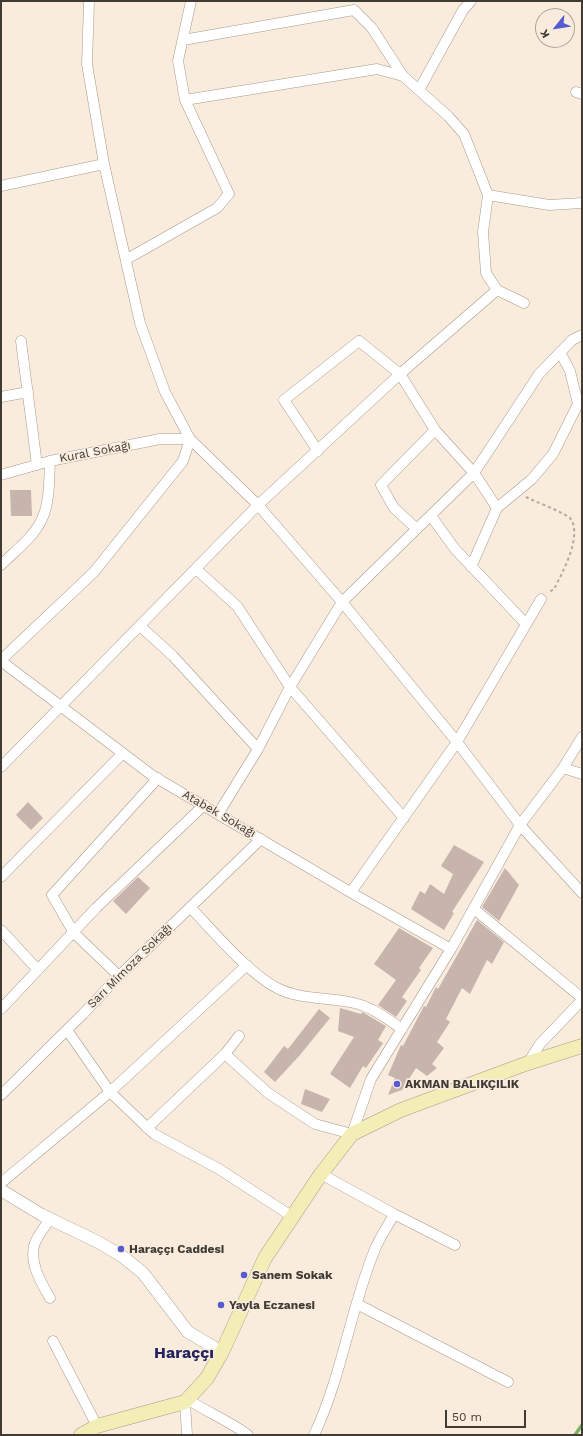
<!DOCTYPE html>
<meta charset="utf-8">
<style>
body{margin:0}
#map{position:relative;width:583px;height:1436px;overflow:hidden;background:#f9ecdd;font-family:"Work Sans",sans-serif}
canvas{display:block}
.frame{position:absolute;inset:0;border:2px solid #403b35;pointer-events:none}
.north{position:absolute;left:535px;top:8px;width:40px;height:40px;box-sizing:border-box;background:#f9ecdd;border:1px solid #afa59a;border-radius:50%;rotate:240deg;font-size:11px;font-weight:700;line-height:16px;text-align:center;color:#403b35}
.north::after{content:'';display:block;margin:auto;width:14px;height:18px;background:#575ad1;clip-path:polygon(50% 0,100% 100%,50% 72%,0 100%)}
.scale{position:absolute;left:445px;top:1410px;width:81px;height:18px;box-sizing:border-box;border:2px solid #403b35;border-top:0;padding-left:5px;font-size:12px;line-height:14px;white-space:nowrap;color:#403b35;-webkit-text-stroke:3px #f9ecdd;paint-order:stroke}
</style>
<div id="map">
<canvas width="583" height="1436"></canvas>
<div class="frame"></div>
<div class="north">K</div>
<div class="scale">50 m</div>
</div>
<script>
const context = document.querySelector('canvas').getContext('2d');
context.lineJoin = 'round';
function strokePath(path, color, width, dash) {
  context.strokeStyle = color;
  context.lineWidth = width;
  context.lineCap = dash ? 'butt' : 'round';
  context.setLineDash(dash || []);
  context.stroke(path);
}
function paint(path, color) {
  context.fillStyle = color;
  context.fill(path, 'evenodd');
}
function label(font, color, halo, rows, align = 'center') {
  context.font = font + ' "Work Sans",sans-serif';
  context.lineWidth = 3.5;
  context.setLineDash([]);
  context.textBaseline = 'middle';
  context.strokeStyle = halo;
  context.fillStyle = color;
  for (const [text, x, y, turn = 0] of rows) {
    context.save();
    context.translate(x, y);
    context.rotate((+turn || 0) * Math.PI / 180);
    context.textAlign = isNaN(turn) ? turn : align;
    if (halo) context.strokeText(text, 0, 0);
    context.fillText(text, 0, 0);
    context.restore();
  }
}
strokePath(new Path2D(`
 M575 1435 582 1425`), '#7eb064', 3.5);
paint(new Path2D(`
 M10 490H31L32 516H11Z
 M28 802 43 818 31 830 16 815Z
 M454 845 484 862 452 912 454 913 444 930 411 909 420 891 425 894 430 884 444 894 453 874 441 866Z
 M505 868 519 885 499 921 482 907Z
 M138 877 150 888 126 914 113 901Z
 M477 920 504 942 492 964 487 960 470 994 462 988 446 1019 450 1022 437 1042 444 1048 432 1064 437 1068 427 1076 416 1068 402 1090 388 1095 395 1078 388 1075 401 1045 403 1046 424 1006 426 1007 436 987 438 989Z
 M399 928 433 948 419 968 421 970 402 997 407 1001 396 1017 378 1005 396 980 374 964Z
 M340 1008 361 1014 362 1012 364 1013 386 1026 378 1040 383 1043 366 1068 363 1066 350 1088 330 1074 354 1037 338 1031Z
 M319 1009 330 1018 300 1055 275 1082 264 1072 284 1046 288 1049Z
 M305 1089 330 1099 322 1112 301 1104Z`), '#c7b4ad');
const minor = new Path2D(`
 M89 1 87 64 104 164 140 323 165 392 190 439 258 505 342 602 457 742 520 825 582 893
 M183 40 354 10 372 28 403 76
 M419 90 463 10 471 1
 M576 92 582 94
 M185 100 377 69 403 76 448 116 464 134 488 195 483 232 486 273 497 290 524 303
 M1 186 104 164
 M488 195 549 205 582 203
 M127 259 217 208 229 194 185 100 178 61 191 1
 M21 341 37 465
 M1 397 28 392
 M318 451 284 400 359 341 400 374 435 430 474 473 497 508
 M1 475 50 461 160 439H190L183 461 94 572 1 660
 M431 516 455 549 526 624
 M417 529 394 508 381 485 435 430
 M1 565C15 551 34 537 42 519 50 502 49 479 50 461
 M471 567 497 508 532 479 553 454 578 404 570 371 560 352
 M196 569 237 606 290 687 404 818
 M140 626 173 656 258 749
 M1 661 153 776 357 896 451 949
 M1 767 258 505 400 374 497 290
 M563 768 582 774
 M218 814 258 749 290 687 342 602 474 473 539 374 572 340 582 335
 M1 877 122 754
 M351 892 457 742 541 599
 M190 907C213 931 248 973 277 988 300 1000 328 997 354 1003 372 1007 386 1018 402 1029
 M474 909 582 998
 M1 930 38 970
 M119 976 74 933 52 895 158 778
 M1 1009 96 908 204 805
 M67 1030 110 1092 154 1134 219 1169 293 1217
 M225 1054 268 1093 315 1124 352 1134 371 1079 451 949 520 825 563 768 582 737
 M528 1063 540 1044 582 1000
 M1 1095 83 1014 119 976 261 839
 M147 1128 225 1054 239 1036
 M321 1174 394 1214 455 1245
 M1 1183 110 1092 247 965
 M50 1298C41 1282 30 1265 34 1246 36 1237 45 1227 50 1219
 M357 1304 508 1382
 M53 1341 97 1426
 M187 1399C207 1412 229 1421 248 1435
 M185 1402 187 1435
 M314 1435C342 1376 350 1310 375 1249 380 1237 388 1226 394 1214`);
const tertiary = new Path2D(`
 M1 1190 42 1215 98 1242 122 1256 143 1273 188 1332 222 1352`);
const secondary = new Path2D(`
 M81 1435 97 1426 185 1402 207 1378 222 1352 265 1258 321 1174 352 1134 401 1110 528 1063 582 1046`);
strokePath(minor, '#a69a8c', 11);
strokePath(tertiary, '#a69a8c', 13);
strokePath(secondary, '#a69a8c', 15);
strokePath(new Path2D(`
 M526 497C540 504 557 509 570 518 583 534 563 572 554 589L548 593`), '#b3a99d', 2, [3, 3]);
strokePath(minor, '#fff', 10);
strokePath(tertiary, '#fff', 12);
strokePath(secondary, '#f2eeb5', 14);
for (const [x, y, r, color] of [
 [397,1084,4,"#575ad1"],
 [121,1249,4,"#575ad1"],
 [244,1275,4,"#575ad1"],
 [221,1305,4,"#575ad1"]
]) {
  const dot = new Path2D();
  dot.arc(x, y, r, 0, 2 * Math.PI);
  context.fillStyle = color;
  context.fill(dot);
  strokePath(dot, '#f9ecdd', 1.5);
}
label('12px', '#403b35', '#f9ecdd', [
 ["Kural Sokağı",95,452,-11],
 ["Atabek Sokağı",219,814,30],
 ["Sarı Mimoza Sokağı",130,966,-45]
]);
label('bold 12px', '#403b35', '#f9ecdd', [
 ["AKMAN BALIKÇILIK",405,1084],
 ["Haraççı Caddesi",129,1249],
 ["Sanem Sokak",252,1275],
 ["Yayla Eczanesi",229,1305]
], 'left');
label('bold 16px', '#24255f', '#f9ecdd', [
 ["Haraççı",184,1353]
]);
</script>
